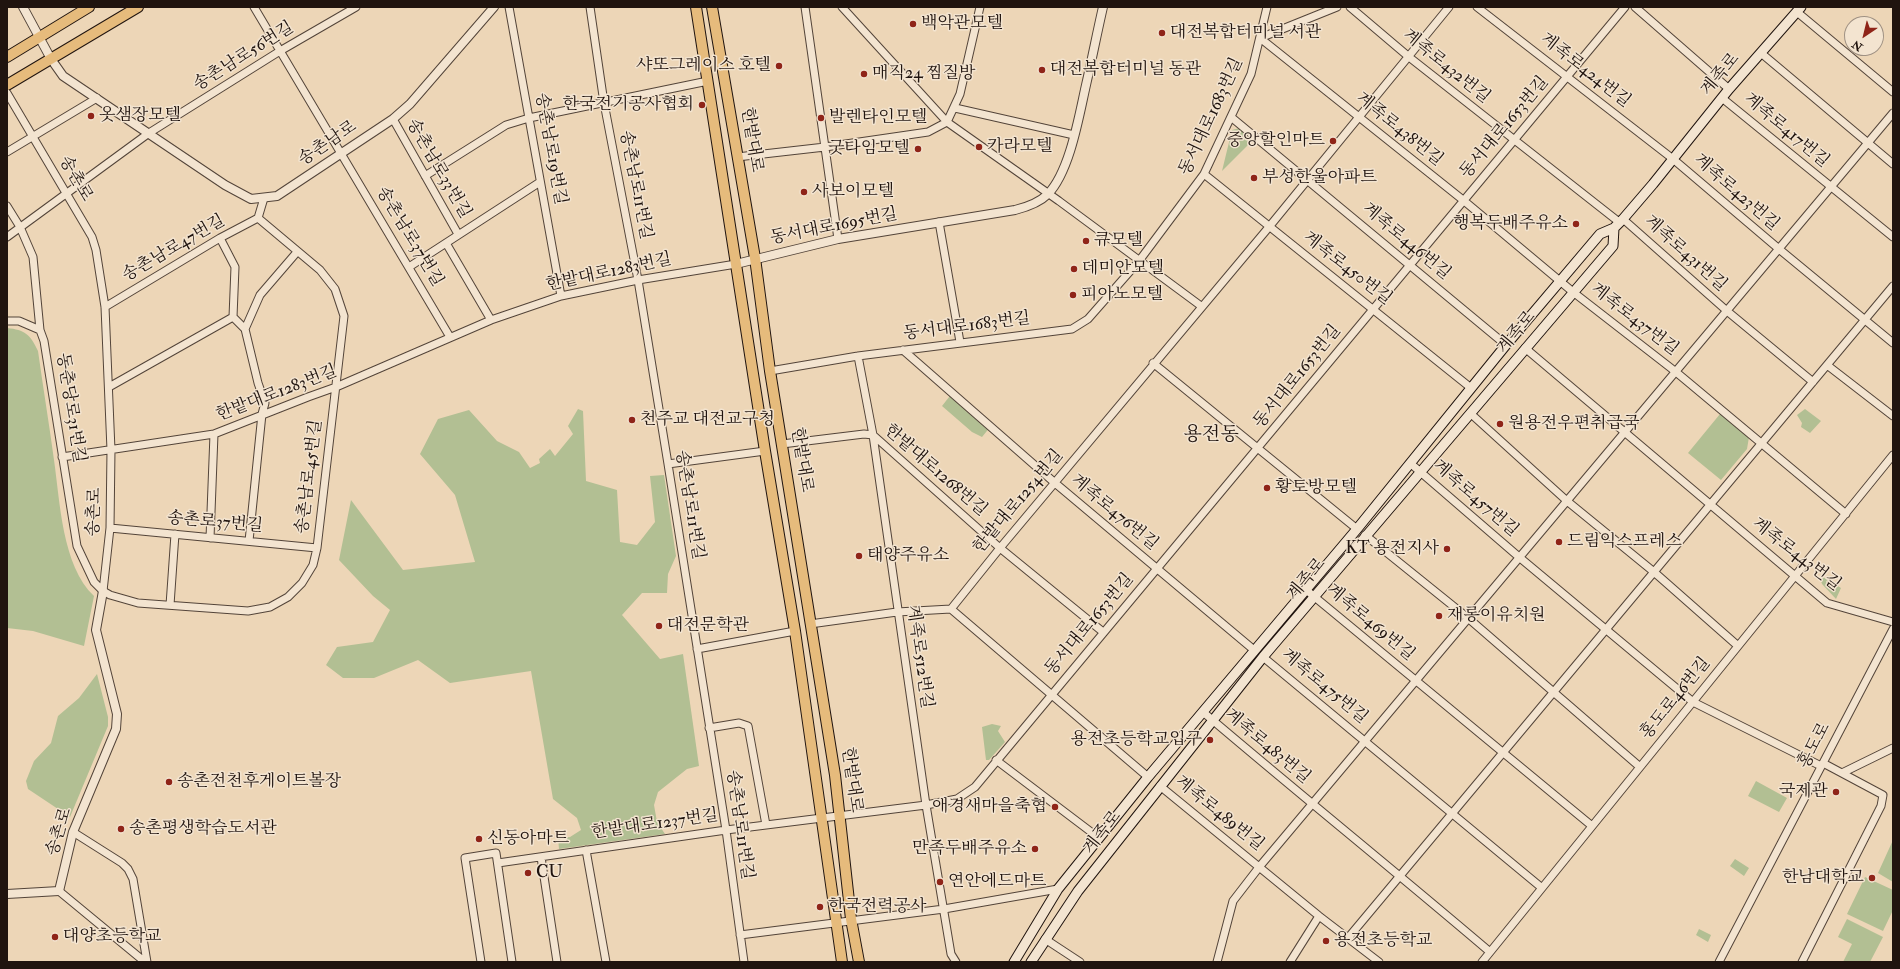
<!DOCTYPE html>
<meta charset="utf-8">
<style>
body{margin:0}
#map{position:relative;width:1900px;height:969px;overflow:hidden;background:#edd6b7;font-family:"IM FELL Double Pica",serif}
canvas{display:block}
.frame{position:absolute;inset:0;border:8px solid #20140f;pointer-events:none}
.north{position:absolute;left:1844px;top:16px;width:40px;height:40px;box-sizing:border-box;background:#f3e4d0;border:1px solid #9f9183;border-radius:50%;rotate:215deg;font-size:11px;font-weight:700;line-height:16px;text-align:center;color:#20140f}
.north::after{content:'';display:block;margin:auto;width:14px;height:18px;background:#8f2418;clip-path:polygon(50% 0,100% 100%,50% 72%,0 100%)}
</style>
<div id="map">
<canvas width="1900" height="969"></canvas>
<div class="frame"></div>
<div class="north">N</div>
</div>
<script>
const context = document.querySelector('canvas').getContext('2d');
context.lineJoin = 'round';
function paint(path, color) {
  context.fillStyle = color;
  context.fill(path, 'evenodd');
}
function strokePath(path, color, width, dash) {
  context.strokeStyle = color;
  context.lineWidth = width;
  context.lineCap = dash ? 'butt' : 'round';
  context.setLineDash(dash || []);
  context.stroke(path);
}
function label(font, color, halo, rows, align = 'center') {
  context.font = font + ' "IM FELL Double Pica","Noto Serif KR",serif';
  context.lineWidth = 3;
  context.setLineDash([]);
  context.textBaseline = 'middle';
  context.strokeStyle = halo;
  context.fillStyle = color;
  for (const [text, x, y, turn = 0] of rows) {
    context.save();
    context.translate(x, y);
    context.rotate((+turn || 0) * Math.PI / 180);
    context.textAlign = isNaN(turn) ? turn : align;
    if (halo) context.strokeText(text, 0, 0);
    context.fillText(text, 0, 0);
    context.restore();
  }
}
paint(new Path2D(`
 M1240 128 1253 140 1222 171 1232 130Z
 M7 328C25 330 30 334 38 351 43 387 49 423 54 460 60 501 62 566 94 596L84 646 33 631 7 628Z
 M953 392 991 426 982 437 972 432 942 406Z
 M578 409 583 411 586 481 617 490 620 542 637 545 655 522 650 476 664 475 676 556 668 574 667 593H642L622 615 660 659 683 654 699 766 687 769 658 792 654 805 657 822 665 834 559 849 558 838 570 837 581 830 577 818 553 799 531 671 450 683 418 660 374 678H343L326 665 337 647 373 642 390 610 373 596 339 560 351 500 403 570 475 562 455 495 420 454 438 419 469 410 497 441 519 452 530 468 540 463 539 459 550 449 555 456 573 434 568 426Z
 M1805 409 1821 421 1810 433 1801 427 1802 423 1797 415Z
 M1720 414 1749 437 1747 449 1721 480 1688 453Z
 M1823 577 1841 588 1836 599 1822 584 1820 578Z
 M97 674 108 717V726L70 817 28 789 26 781 34 761 51 743 58 716 79 698Z
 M992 724 1001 726 998 731 1005 742 989 760H986L982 727Z
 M1756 781 1787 798 1779 812 1748 796Z
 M1893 840V882L1878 873Z
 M1735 859 1749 868 1744 876 1730 866Z
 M1865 877 1893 890V910L1883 931 1847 914Z
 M1847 919 1883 937 1870 962H1843L1852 944 1838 937Z
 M1699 929 1711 935 1708 942 1696 935Z`), '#b2bf93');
const minor = new Path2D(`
 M254 7 450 337
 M509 7 561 296
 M590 7 604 103 638 280 668 464 726 830 744 962
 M805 7 838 239
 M842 7 947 122 1059 201 1201 306
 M1337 7 1260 38 1463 200 1573 292 1676 372 1846 514
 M1350 7 1409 57 1619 222
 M1477 7 1673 159 1779 249 1893 343
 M1635 7 1729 89
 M1797 12 1893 92
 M1761 53 1893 164
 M7 93 92 237 96 250 105 307 111 450 110 528 103 591
 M1722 98 1893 237
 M955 108 1074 135
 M1231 117 1506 345
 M393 119 458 234
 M947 122 960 94 980 7
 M7 152 97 98
 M737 157 825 147 928 132 947 122
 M1204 174 1471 388
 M425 176 506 125 529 118 708 81
 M7 206 20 227 33 257 40 330
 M1623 219 1727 311 1813 382
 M939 222 960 342
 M7 237 149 133 280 51 356 7
 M220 238 235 267 233 317
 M446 243 491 320
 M409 267 540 182
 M105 307 220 238 258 218
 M233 317 245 329 258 383 265 403 262 414 249 541
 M7 321H19L40 330 44 341 77 546 94 582 103 591 110 595 138 603 248 611 270 607 288 597 302 583 313 565 317 548 344 316 335 289 320 270 258 218 264 198
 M245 329 260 295 297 252
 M1525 348 1827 603 1893 622
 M903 350 1055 483 1254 650
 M858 356 873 435 926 805 951 954 956 962
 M1153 363 1357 529
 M1827 365 1893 416
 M770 371 858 356 1072 329 1088 319 1139 261 1204 174 1251 74 1267 7
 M109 387 233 317
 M1470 413 1567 501 1654 572 1738 646
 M782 444 864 434 873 435 1000 548 1103 632
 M62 457 214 434 308 397 336 387 491 320 561 296 638 280 736 264
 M1410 463 1519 557 1693 702 1821 766
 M668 464 765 451
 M110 528 317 548
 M1365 535 1468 618 1640 767
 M210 538 214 434
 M1305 589 1592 826
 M170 605 175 534
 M951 609 1148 777
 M810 624 897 612 951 609 1000 548 1269 227 1449 7
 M697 649 795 631
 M1263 657 1542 888
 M1203 712C1298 793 1395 871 1490 952
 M709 728 739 723 748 726 766 825
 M996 760 1099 838
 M1842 773 1893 748
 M1160 786 1319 916 1379 962
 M73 832 122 863 128 869 133 879 147 962
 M586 850 606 962
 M541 857 557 962
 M498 863 726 830 926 805 957 799 975 787 1625 7
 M59 891 145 962
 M740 935 944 909 1058 889
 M1348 938 1893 286
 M1045 939 1080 962
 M481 962 465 858 496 853 512 962
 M1217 962 1233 901 1260 866 1893 113
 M1290 962 1319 916
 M1482 962 1893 455
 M1719 962 1893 629
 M1802 962 1881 806 1883 795 1823 763`);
const tertiary = new Path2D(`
 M23 7 51 59 63 76 225 185 251 199 277 196 393 119 410 104 494 7
 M736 264 838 239 1015 210C1027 207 1039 203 1048 194 1070 171 1079 116 1086 85 1092 59 1097 33 1103 7
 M7 894 59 891 73 832 116 729 117 714 96 630 103 591`);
const secondary = new Path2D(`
 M1014 962 1058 889 1148 777 1357 529 1506 345 1600 234 1614 228 1623 219 1653 184 1729 89 1801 7
 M1031 962 1078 891 1263 657 1613 246 1614 228`);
const primary = new Path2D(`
 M696 7 765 451 795 631 842 962
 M712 7 755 258 770 371 835 775 851 919 859 962
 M7 57 89 7
 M7 85 138 7`);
strokePath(minor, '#534439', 9);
strokePath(tertiary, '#534439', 10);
strokePath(secondary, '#20140f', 11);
strokePath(primary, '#20140f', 12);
strokePath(minor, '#f3e4d0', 7);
strokePath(tertiary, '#f3e4d0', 8);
strokePath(secondary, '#f3e4d0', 9);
strokePath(primary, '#e6bb7c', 10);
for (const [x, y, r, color] of [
 [913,24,4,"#8f2418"],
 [1162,33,4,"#8f2418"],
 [779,66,4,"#8f2418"],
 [1042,70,4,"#8f2418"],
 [864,74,4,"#8f2418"],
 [702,105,4,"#8f2418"],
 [91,116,4,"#8f2418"],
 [821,118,4,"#8f2418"],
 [1333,141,4,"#8f2418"],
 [979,147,4,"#8f2418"],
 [918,149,4,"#8f2418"],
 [1254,178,4,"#8f2418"],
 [804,192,4,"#8f2418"],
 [1576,224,4,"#8f2418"],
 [1086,241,4,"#8f2418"],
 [1074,269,4,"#8f2418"],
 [1073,295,4,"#8f2418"],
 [632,420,4,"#8f2418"],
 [1500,424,4,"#8f2418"],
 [1267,488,4,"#8f2418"],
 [1559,542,4,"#8f2418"],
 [1447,549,4,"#8f2418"],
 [859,556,4,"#8f2418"],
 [1439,616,4,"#8f2418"],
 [659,626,4,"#8f2418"],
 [1210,740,4,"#8f2418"],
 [169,782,4,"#8f2418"],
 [1836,792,4,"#8f2418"],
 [1055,807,4,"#8f2418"],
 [121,829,4,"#8f2418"],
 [479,839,4,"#8f2418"],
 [1035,849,4,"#8f2418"],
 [528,873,4,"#8f2418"],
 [1872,878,4,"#8f2418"],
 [940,882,4,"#8f2418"],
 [820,907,4,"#8f2418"],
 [55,937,4,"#8f2418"],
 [1326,941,4,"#8f2418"]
]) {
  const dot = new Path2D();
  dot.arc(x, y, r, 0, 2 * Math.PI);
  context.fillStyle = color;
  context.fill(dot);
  strokePath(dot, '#f3e4d0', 1.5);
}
label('17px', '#20140f', '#f3e4d0', [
 ["백악관모텔",921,24],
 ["대전복합터미널 서관",1170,33],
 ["샤또그레이스 호텔",771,66,"right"],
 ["대전복합터미널 동관",1050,70],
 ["매직24 찜질방",872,74],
 ["한국전기공사협회",694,105,"right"],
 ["옷샘장모텔",99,116],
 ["발렌타인모텔",829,118],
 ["중앙할인마트",1325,141,"right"],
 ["카라모텔",987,147],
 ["굿타임모텔",910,149,"right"],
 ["부성한울아파트",1262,178],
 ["사보이모텔",812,192],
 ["행복두배주유소",1568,224,"right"],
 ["큐모텔",1094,241],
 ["데미안모텔",1082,269],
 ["피아노모텔",1081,295],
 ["천주교 대전교구청",640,420],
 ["원용전우편취급국",1508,424],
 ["황토방모텔",1275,488],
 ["드림익스프레스",1567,542],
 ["KT 용전지사",1439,549,"right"],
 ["태양주유소",867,556],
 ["재롱이유치원",1447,616],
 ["대전문학관",667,626],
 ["용전초등학교입구",1202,740,"right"],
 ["송촌전천후게이트볼장",177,782],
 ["국제관",1828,792,"right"],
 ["애경새마을축협",1047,807,"right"],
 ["송촌평생학습도서관",129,829],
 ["신동아마트",487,839],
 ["만족두배주유소",1027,849,"right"],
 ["CU",536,873],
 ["한남대학교",1864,878,"right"],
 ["연안에드마트",948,882],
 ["한국전력공사",828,907],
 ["대양초등학교",63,937],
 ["용전초등학교",1334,941]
], 'left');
label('17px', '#20140f', '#f3e4d0', [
 ["송촌남로56번길",244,57,-32],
 ["계족로432번길",1446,67,39],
 ["계족로424번길",1585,71,38],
 ["계족로",1721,75,-50],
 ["동서대로1683번길",1212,117,-65],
 ["동서대로1653번길",1505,128,-50],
 ["계족로438번길",1399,130,39],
 ["계족로417번길",1786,131,40],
 ["한밭대로",751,140,81],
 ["송촌남로",328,144,-34],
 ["송촌남로19번길",550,149,80],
 ["송촌남로33번길",438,169,60],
 ["송촌로",75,179,60],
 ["송촌남로11번길",635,185,79],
 ["계족로423번길",1736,193,41],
 ["동서대로1695번길",834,227,-11],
 ["송촌남로37번길",409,237,59],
 ["계족로446번길",1406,242,40],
 ["송촌남로47번길",174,249,-30],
 ["계족로431번길",1685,254,42],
 ["계족로450번길",1347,269,38],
 ["한밭대로1283번길",609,273,-12],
 ["계족로437번길",1634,320,38],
 ["동서대로1683번길",967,327,-7],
 ["계족로",1517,333,-50],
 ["동서대로1653번길",1298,377,-51],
 ["한밭대로1283번길",277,394,-21],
 ["동춘당로31번길",70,408,81],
 ["한밭대로",801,460,81],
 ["한밭대로1268번길",935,471,41],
 ["송촌남로45번길",310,477,-83],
 ["계족로457번길",1475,499,41],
 ["한밭대로1254번길",1019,502,-50],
 ["송촌남로11번길",689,505,81],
 ["송촌로",95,512,-88],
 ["계족로476번길",1114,513,40],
 ["송촌로37번길",215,523,5],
 ["계족로443번길",1796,555,38],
 ["계족로",1307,580,-50],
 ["계족로469번길",1370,623,40],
 ["동서대로1653번길",1090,625,-50],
 ["계족로512번길",919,657,82],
 ["계족로475번길",1324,687,40],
 ["홍도로46번길",1676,699,-51],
 ["홍도로",1815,746,-62],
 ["계족로483번길",1267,747,40],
 ["한밭대로",851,780,82],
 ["계족로489번길",1219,814,39],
 ["한밭대로1237번길",655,825,-8],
 ["송촌남로11번길",739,825,82],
 ["송촌로",60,832,-73],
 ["계족로",1103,833,-52]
]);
label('19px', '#20140f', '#f3e4d0', [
 ["용전동",1211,436]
]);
</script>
